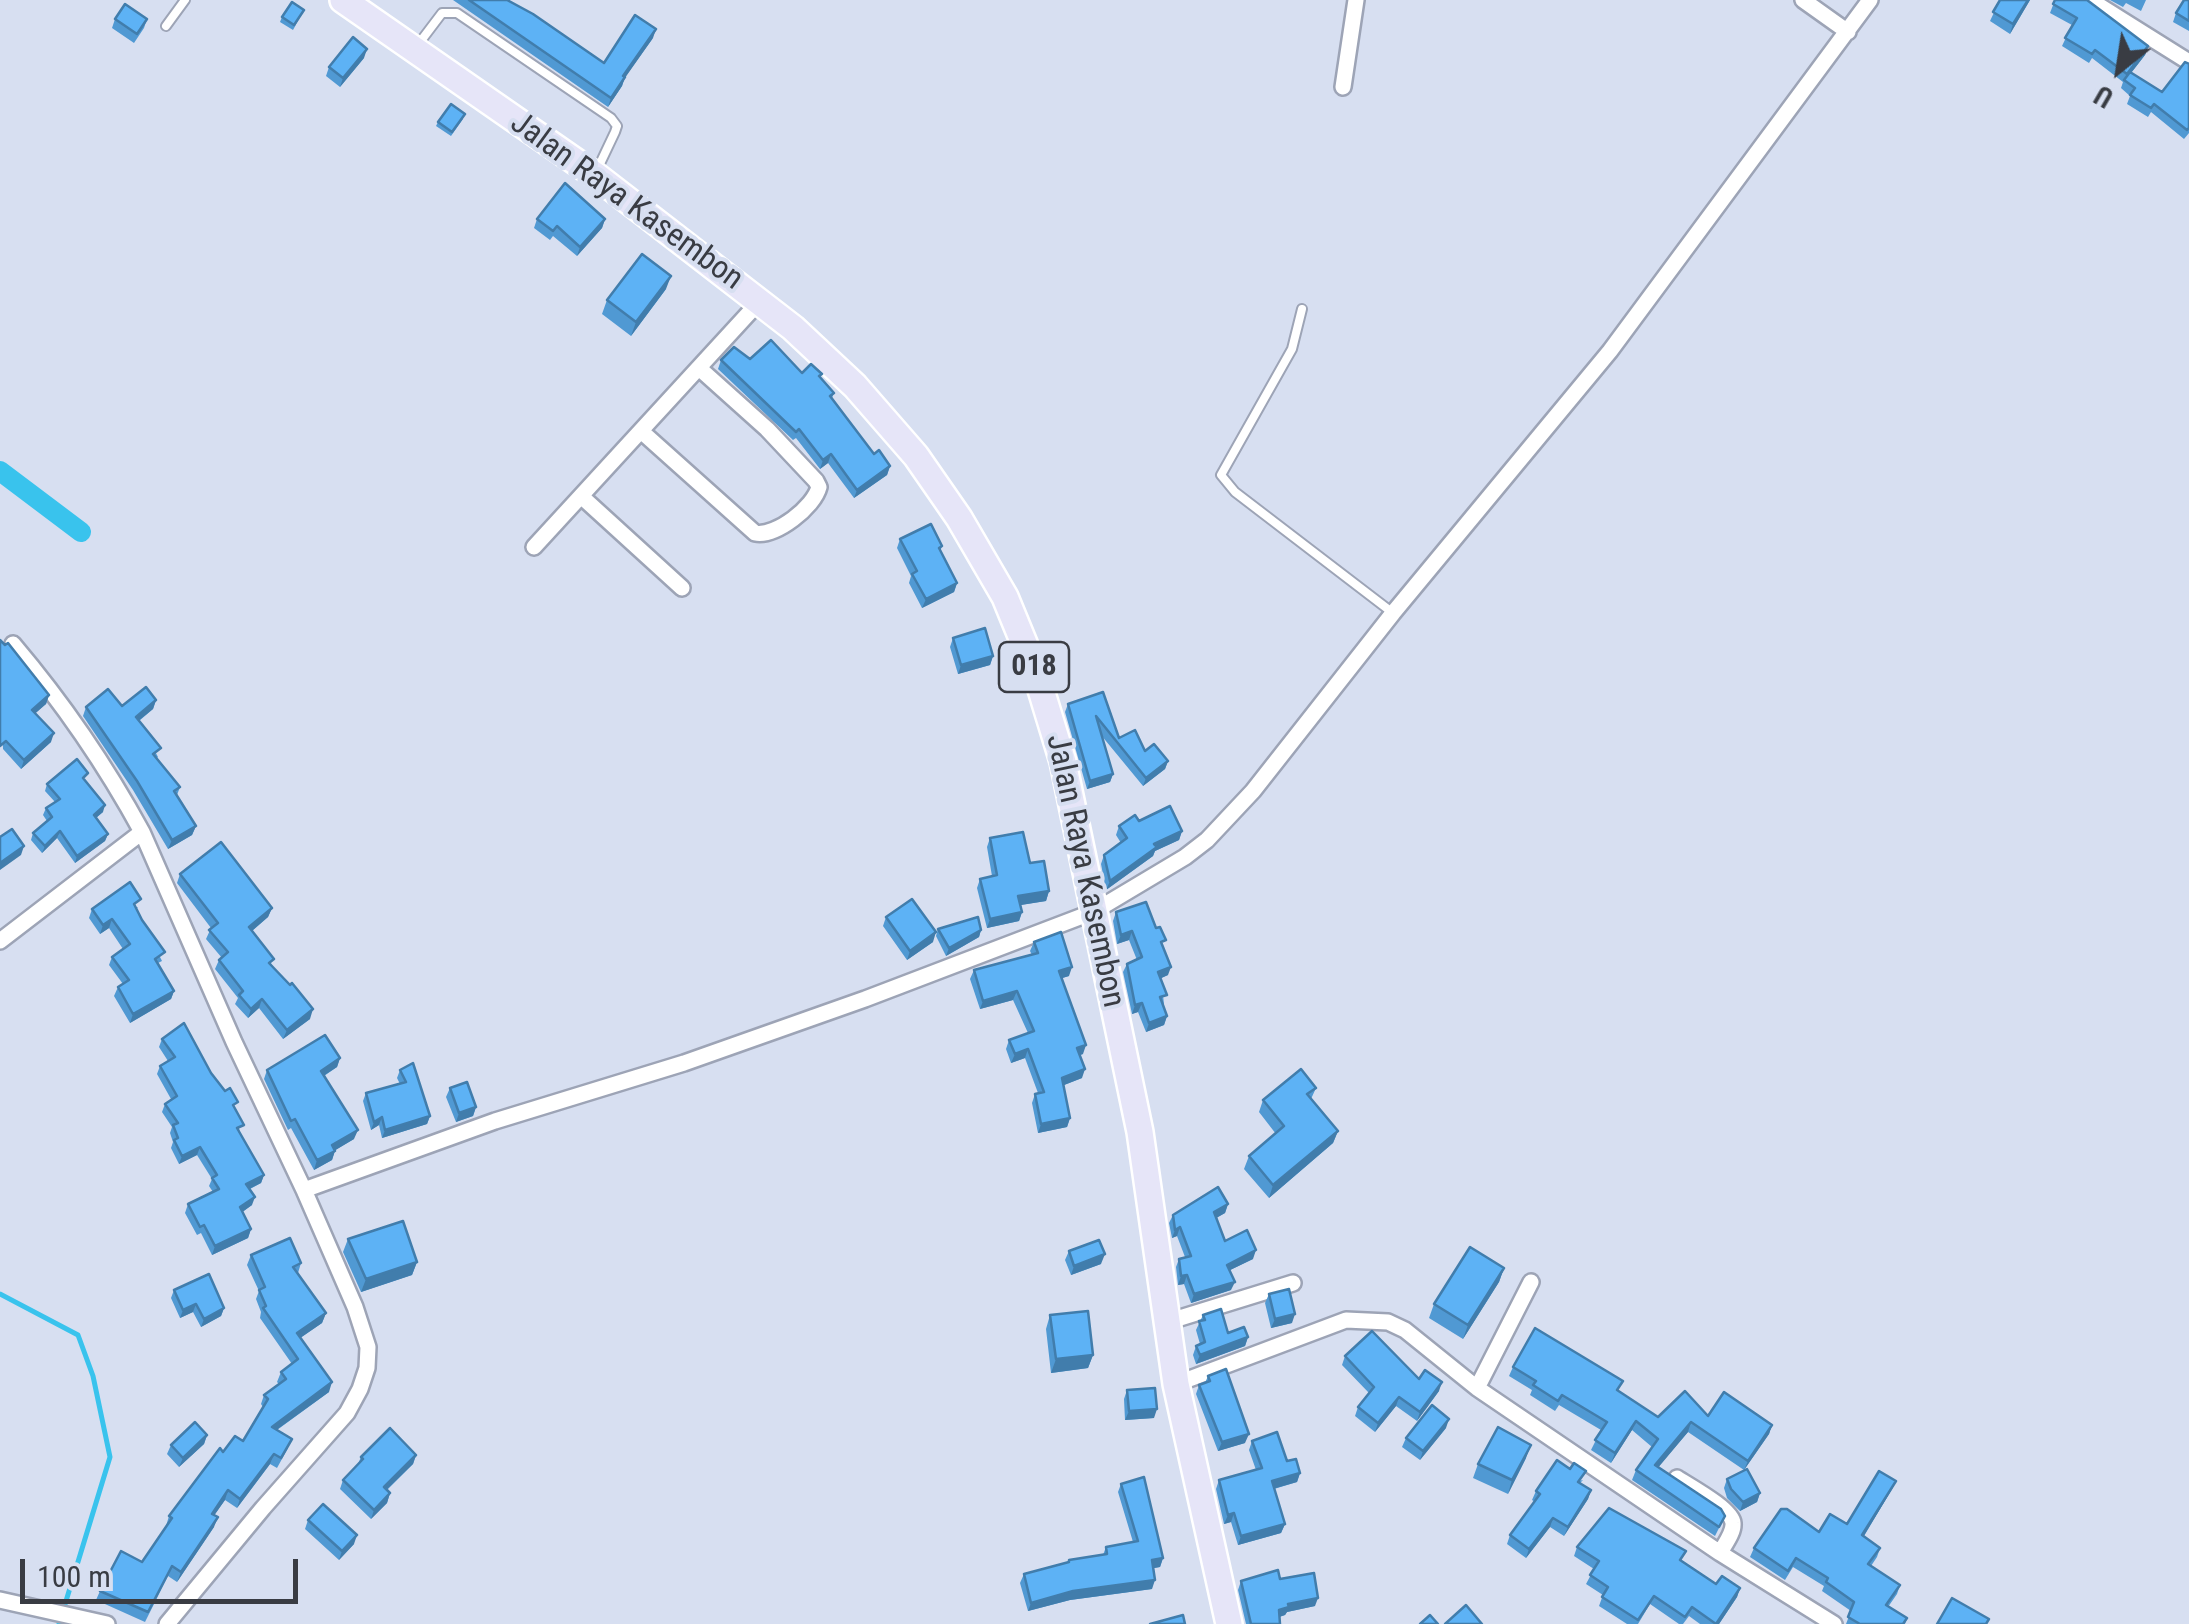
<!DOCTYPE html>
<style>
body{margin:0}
#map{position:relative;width:2189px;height:1624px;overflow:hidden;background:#d7dff1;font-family:"Roboto Condensed",sans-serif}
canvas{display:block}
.north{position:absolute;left:2069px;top:20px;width:100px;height:100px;-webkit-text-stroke:8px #d7dff1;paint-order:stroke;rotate:210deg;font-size:28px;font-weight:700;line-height:40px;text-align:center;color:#393c43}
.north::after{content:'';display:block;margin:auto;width:35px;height:45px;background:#393c43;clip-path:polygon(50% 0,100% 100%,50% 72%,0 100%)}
.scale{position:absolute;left:20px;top:1559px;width:278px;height:45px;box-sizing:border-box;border:5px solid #393c43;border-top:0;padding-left:12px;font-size:30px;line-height:35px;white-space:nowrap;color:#393c43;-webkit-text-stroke:8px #d7dff1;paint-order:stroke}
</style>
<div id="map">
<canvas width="2189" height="1624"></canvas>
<div class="north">U</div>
<div class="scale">100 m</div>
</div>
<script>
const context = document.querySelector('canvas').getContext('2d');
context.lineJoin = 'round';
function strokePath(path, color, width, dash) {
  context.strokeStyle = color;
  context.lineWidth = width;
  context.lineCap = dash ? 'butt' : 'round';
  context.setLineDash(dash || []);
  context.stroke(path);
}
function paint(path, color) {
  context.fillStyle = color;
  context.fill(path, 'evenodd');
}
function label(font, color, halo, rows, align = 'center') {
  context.font = font + ' "Roboto Condensed",sans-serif';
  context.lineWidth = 8;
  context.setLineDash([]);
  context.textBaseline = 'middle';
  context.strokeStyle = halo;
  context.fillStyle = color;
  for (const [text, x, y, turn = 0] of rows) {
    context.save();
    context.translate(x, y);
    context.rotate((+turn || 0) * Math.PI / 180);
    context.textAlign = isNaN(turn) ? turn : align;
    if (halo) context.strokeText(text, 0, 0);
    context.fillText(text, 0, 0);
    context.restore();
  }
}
strokePath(new Path2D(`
 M0 1294 78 1335 93 1376 110 1457 59 1624`), '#39c3ed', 5);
strokePath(new Path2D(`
 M0 471 81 532`), '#39c3ed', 20);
const service = new Path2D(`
 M166 26 185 0
 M417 46 442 13H457L611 118 617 126 615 132 597 170
 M1302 309 1292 349 1221 475 1235 492 1393 613`);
const minor = new Path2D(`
 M1803 0 1848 32
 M2090 0 2189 62
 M1343 87 1356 0
 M641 431 755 533C776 537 814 507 819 487L816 481 767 429 699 368
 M581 496 682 588
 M534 547 759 302
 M13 644C63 703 105 764 142 832
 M0 941 142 832 234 1042 304 1190 355 1307 368 1347 367 1368 360 1389 347 1413 263 1508 167 1624
 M304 1190 495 1121 684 1063 865 999 1093 912 1185 857 1207 840 1253 791 1393 613 1610 351 1870 0
 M1167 1322 1293 1283
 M1176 1384 1346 1320 1388 1322 1405 1330 1477 1388 1720 1553 1834 1624
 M1477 1388 1531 1282
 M1677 1478C1689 1486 1732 1509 1733 1523 1734 1533 1724 1545 1720 1553
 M0 1600 107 1624`);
const primary = new Path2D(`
 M343 0 595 175 793 328 855 386 916 456 959 518 1005 597 1035 670 1063 762 1140 1132 1176 1384 1229 1624`);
strokePath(service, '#9da4b6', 12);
strokePath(minor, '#9da4b6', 20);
strokePath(primary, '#fff', 30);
strokePath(service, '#fff', 8);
strokePath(minor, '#fff', 15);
strokePath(primary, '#e6e5f8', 25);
paint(new Path2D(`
 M453 0H507L604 63 653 38 625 77 622 86 608 107Z
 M2000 0H2030L2010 34 1990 21Z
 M2055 0 2148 46 2145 55 2131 73 2162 92 2189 64V133L2184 139 2151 112 2148 117 2127 104 2130 96 2121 88 2123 82 2092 58 2089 63 2062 46 2072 25 2050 13Z
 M2110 0H2146L2141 11 2126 3 2123 7Z
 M2189 0V31L2173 22 2176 13Z
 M304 10 293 30 280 22 282 17Z
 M115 19H147L144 28 134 43 112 28Z
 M364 58 340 87 326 76 329 67Z
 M463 119 451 136 436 126 438 122Z
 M537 219H605L602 228 577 256 553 236 550 240 534 228Z
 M666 289 631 336 602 314 607 300Z
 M721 360 802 373 822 374 820 378 834 393 832 398 874 454 890 466 887 475 854 498 828 463 820 469 796 438 793 440 718 369Z
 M900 539 942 546 940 552 957 583 954 592 922 608 909 583 911 576 897 548Z
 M953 638 993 656 990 665 958 674 950 647Z
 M0 640 49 695 46 704 35 713 51 742 21 769 3 749Z
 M1103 692 1119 738 1168 761 1165 769 1143 786 1101 735 1113 774 1110 782 1087 789 1065 712 1068 704Z
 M156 700 153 709 139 721 158 757 157 758 180 787 177 795 196 826 192 835 168 849 133 790 83 716 86 707 122 706Z
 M85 781 103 812 96 818 108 834 105 841 75 863 57 838 42 853 31 840 33 833 47 821 43 815 46 808 55 802 45 791 47 784Z
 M1139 821 1182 831 1179 840 1155 851 1153 856 1106 890 1101 864 1104 855 1121 843 1116 835 1119 826Z
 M990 838 1030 863 1049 891 1046 901 1020 905 1022 912 1019 921 987 928 977 888 980 879 992 876 987 847Z
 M180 874 272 908 268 917 252 931 272 965 310 1019 283 1039 259 1008 248 1018 235 1004 238 998 215 969 219 960 222 958 206 939 211 928 177 883Z
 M138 907 136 909 162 961 158 963 174 991 171 999 130 1023 114 996 118 987 123 984 109 965 112 957 123 949 109 928 100 934 89 918 92 909Z
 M1116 912 1163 948 1168 975 1161 978 1164 1004H1162L1167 1016 1164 1025 1146 1032 1138 1012 1132 1014 1123 972 1127 964 1137 960 1129 940 1117 944 1113 921Z
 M886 917 933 942 907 960 883 926Z
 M938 929 981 930 979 937 946 956 936 936Z
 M1034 942 1069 976 1062 978 1083 1054 1080 1055 1082 1078 1064 1085 1070 1118 1067 1127 1038 1133 1032 1103 1035 1094 1038 1093 1025 1058 1011 1063 1006 1049 1009 1040 1028 1033 1013 1000 980 1009 970 979 974 970 1032 955 1030 951Z
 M162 1039 211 1073 236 1109 240 1134 264 1175 261 1183 250 1189 252 1205 242 1212 251 1229 248 1238 212 1255 201 1233 197 1235 185 1213 188 1204 213 1192 209 1186 212 1179 197 1155 179 1164 171 1148 173 1142 170 1133 172 1127 162 1112 165 1104 171 1099 157 1074 160 1066 168 1061 159 1047Z
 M340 1058 337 1067 324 1076 354 1139 335 1150 332 1160 314 1170 291 1128 288 1130 264 1079 267 1070Z
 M400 1070 430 1116 427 1124 382 1138 379 1125 371 1130 363 1101 366 1093 400 1084 397 1078Z
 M450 1088 476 1107 473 1116 456 1122 446 1097Z
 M1316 1088 1311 1099 1338 1131 1333 1143 1269 1198 1244 1169 1249 1156 1276 1134 1259 1112 1263 1100Z
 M1228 1204 1225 1213 1216 1218 1225 1241 1253 1259 1230 1270 1231 1290 1191 1303 1184 1284 1178 1285 1176 1267 1179 1259 1185 1257 1177 1236 1172 1238 1169 1223 1173 1215Z
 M348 1239 417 1262 412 1275 361 1292 343 1252Z
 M1069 1251 1101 1264 1071 1275 1065 1260Z
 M251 1255 301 1263 298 1273 326 1313 322 1323 300 1338 329 1392 277 1430 288 1448 277 1468 270 1464 237 1508 225 1500 214 1515V1527L177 1582 168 1576 145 1622 96 1600 100 1591 142 1562 166 1526 169 1516 223 1452 243 1441 263 1407 261 1404 264 1395 279 1384 277 1382 281 1372 292 1364 260 1318 261 1312 256 1299 259 1291 247 1265Z
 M1504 1268 1499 1282 1463 1339 1429 1318 1434 1304Z
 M174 1290 224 1308 221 1316 201 1327 193 1312 180 1318 171 1298Z
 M1269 1294 1292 1323 1271 1328 1265 1303Z
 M1050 1315 1093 1355 1088 1368 1051 1373 1046 1329Z
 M1203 1315 1228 1333 1248 1337 1245 1346 1196 1364 1193 1355 1196 1346 1200 1344 1196 1330Z
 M1345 1356 1419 1379 1439 1391 1417 1421 1396 1406 1375 1432 1355 1416 1358 1407 1369 1393 1342 1365Z
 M1513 1367 1619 1391 1658 1417 1708 1416 1772 1425 1769 1434 1744 1470 1760 1493 1757 1502 1740 1511 1727 1498 1724 1488 1727 1479 1744 1470 1688 1432 1658 1467 1725 1516 1715 1536 1632 1480 1636 1470 1652 1447 1632 1430 1611 1463 1591 1450 1601 1430 1559 1405 1555 1411 1530 1395 1532 1390 1509 1376Z
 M1208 1376 1245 1443 1218 1451 1196 1394 1199 1385 1205 1383Z
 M1127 1390 1154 1418 1125 1420 1124 1399Z
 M1446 1428 1420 1460 1402 1447 1406 1438Z
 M207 1435 204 1444 179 1467 167 1454 171 1445Z
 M1252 1441 1287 1461 1300 1473 1297 1482 1274 1489 1285 1524 1281 1533 1238 1545 1231 1522 1224 1524 1216 1489 1219 1480 1256 1470 1249 1450Z
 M416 1455 413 1464 387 1490 390 1493 387 1503 371 1519 340 1489 343 1480 358 1464 361 1457Z
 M1526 1458 1508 1494 1473 1478 1478 1464Z
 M1583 1480 1580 1483 1591 1490 1588 1499 1564 1536 1550 1527 1526 1558 1507 1544 1510 1535 1535 1502 1532 1500 1536 1491Z
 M1896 1481 1892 1489 1864 1536 1880 1548 1877 1557 1871 1566 1900 1585 1897 1594 1888 1607 1907 1618 1905 1624H1846L1851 1611 1822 1591 1824 1586 1793 1567 1785 1580 1750 1557 1754 1548 1847 1524Z
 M1121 1484 1163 1558 1160 1567 1153 1568 1152 1589 1070 1600 1028 1611 1020 1583 1024 1574 1067 1563 1069 1560 1103 1555 1106 1547 1133 1542 1118 1492Z
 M308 1520 354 1544 339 1560 305 1529Z
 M1577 1547 1682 1561 1716 1584 1740 1588 1737 1597 1719 1624H1700L1689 1616 1683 1624H1679L1650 1604 1638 1624H1627L1599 1606 1603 1595 1586 1584 1594 1569 1574 1556Z
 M1280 1579 1315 1606 1287 1612 1285 1615 1279 1617 1280 1624H1246L1238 1590 1241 1581Z`), '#5099d3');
paint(new Path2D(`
 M2028 0H2030L2010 34 2013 24Z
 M656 29 653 38 620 85 623 76Z
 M2148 46 2145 55 2124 82 2127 74Z
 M367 49 364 58 340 87 343 78Z
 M625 77 622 86 608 107 611 98Z
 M605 219 602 228 577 256 580 247Z
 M671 276 666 289 631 336 636 322Z
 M831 454 828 463 820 469 823 460Z
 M890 466 887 475 854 498 857 490Z
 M957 583 954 592 922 608 926 599Z
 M993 656 990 665 958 674 961 665Z
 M49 695 46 704 29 719 32 710Z
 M156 700 153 709 132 726 136 717Z
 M54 733 51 742 21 769 24 760Z
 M1168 761 1165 769 1143 786 1146 778Z
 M1113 774 1110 782 1087 789 1090 781Z
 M105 805 103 812 91 822 94 815Z
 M196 826 192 835 168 849 172 840Z
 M60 831 57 838 42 853 45 846Z
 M1182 831 1179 840 1155 851 1153 856 1106 890 1110 881 1154 844Z
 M108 834 105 841 75 863 77 856Z
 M24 846 21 855 0 870V863Z
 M1049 891 1046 901 1015 906 1018 896Z
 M272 908 268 917 246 936 249 927Z
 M1022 912 1019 921 987 928 990 919Z
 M112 919 109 928 100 934 103 925Z
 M981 930 979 937 946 956 949 948Z
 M1132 931 1129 940 1117 944 1121 935Z
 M936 932 933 942 907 960 910 951Z
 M1072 967 1069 976 1056 980 1059 971Z
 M1171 967 1168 975 1155 981 1158 972Z
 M174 991 171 999 130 1023 133 1014Z
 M1017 991 1013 1000 980 1009 983 1001Z
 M262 999 259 1008 248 1018 251 1009Z
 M1142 1003 1138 1012 1132 1014 1135 1005Z
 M313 1009 310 1019 283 1039 287 1030Z
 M1167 1016 1164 1025 1146 1032 1149 1023Z
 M1086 1045 1083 1054 1074 1057 1077 1048Z
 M1028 1049 1025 1058 1011 1063 1015 1054Z
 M340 1058 337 1067 317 1080 321 1071Z
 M1085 1069 1082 1078 1059 1087 1062 1078Z
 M476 1107 473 1116 456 1122 459 1113Z
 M430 1116 427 1124 382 1138 385 1130Z
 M382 1117 379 1125 371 1130 374 1122Z
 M1070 1118 1067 1127 1038 1133 1041 1124Z
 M358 1130 354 1139 329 1154 332 1145Z
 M1338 1131 1333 1143 1269 1198 1273 1185Z
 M200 1147 197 1155 179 1164 182 1156Z
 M335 1151 332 1160 314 1170 317 1160Z
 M264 1175 261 1183 243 1192 246 1184Z
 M255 1197 252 1205 237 1216 240 1207Z
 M1228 1204 1225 1213 1211 1221 1214 1212Z
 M1180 1227 1177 1236 1172 1238 1175 1230Z
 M251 1229 248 1238 212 1255 215 1246Z
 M1256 1250 1253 1259 1224 1273 1227 1265Z
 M1105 1254 1101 1264 1071 1275 1074 1266Z
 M417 1262 412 1275 361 1292 366 1279Z
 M1504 1268 1499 1282 1463 1339 1468 1325Z
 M1187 1275 1184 1284 1178 1285 1181 1276Z
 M1235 1282 1231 1290 1191 1303 1194 1294Z
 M196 1304 193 1312 180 1318 183 1310Z
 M224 1308 221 1316 201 1327 204 1319Z
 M326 1313 322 1323 293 1343 297 1333Z
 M1295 1314 1292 1323 1271 1328 1275 1319Z
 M1248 1337 1245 1346 1196 1364 1200 1355Z
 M1093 1355 1088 1368 1051 1373 1056 1359Z
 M332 1382 329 1392 268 1436 272 1427Z
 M1442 1382 1439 1391 1417 1421 1420 1412Z
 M1399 1397 1396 1406 1375 1432 1378 1423Z
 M1157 1409 1154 1418 1125 1420 1129 1411Z
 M1449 1419 1446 1428 1420 1460 1423 1451Z
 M1636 1421 1632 1430 1611 1463 1615 1453Z
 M1691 1422 1688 1432 1652 1475 1655 1465Z
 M1772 1425 1769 1434 1744 1470 1748 1461Z
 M1249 1434 1245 1443 1218 1451 1222 1442Z
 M207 1435 204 1444 179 1467 183 1458Z
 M1531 1445 1526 1458 1508 1494 1512 1480Z
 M274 1454 270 1464 237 1508 240 1499Z
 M416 1455 413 1464 380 1496 384 1487Z
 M1300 1473 1297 1482 1269 1490 1272 1481Z
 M1896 1481 1892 1489 1859 1544 1862 1535Z
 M228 1490 225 1500 209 1523 212 1514Z
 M1591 1490 1588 1499 1564 1536 1568 1527Z
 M390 1493 387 1503 371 1519 374 1510Z
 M1760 1493 1757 1502 1740 1511 1743 1502Z
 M1234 1513 1231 1522 1224 1524 1228 1515Z
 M218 1517 214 1527 177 1582 181 1572Z
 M1553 1518 1550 1527 1526 1558 1529 1549Z
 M1285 1524 1281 1533 1238 1545 1241 1536Z
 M357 1535 354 1544 339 1560 342 1551Z
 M1163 1558 1160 1567 1149 1569 1152 1560Z
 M1155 1580 1152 1589 1070 1600 1028 1611 1031 1603 1073 1591Z
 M1740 1588 1737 1597 1719 1624H1716Z
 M1318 1598 1315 1606 1287 1612 1285 1615 1276 1618 1279 1610 1288 1604Z`), '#417dac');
const building = new Path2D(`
 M469 0H507L533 14 604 63 635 15 656 29 623 76 625 77 611 98Z
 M2000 0H2028L2013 24 1993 12Z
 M2055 0H2087L2148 46 2127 74 2095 50 2092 54 2065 38 2077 18 2053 4Z
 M2184 0H2189V21L2176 13Z
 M292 2 304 10 294 25 282 17Z
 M125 4 147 19 137 34 115 19Z
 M353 37 367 49 343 78 329 67Z
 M2185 62 2189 64V128L2187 130 2154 104 2151 108 2130 95 2135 88 2124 80 2130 72 2162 92Z
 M451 104 465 114 452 132 438 122Z
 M565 183 605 219 580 247 557 226 553 231 537 219Z
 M642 254 671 276 636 322 607 300Z
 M771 340 802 373 811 364 822 374 819 376 834 393 830 396 874 454 879 450 890 466 857 490 831 454 823 460 799 429 796 432 721 360 734 347 750 359Z
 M931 524 942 546 939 548 957 583 926 599 912 574 917 571 900 539Z
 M985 628 993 656 961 665 953 638Z
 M0 640 5 645 8 643 49 695 32 710 54 733 24 760 6 741 0 746Z
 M146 687 156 700 136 717 161 748 153 754 180 787 174 791 196 826 172 840 137 781 86 707 108 689 122 706Z
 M1103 692 1119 738 1135 730 1145 751 1154 744 1168 761 1146 778 1096 716 1113 774 1090 781 1068 704Z
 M77 759 88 773 83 778 105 805 94 815 108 834 77 856 60 831 45 846 33 833 52 817 46 808 60 799 47 784Z
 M1170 806 1182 831 1154 844 1157 847 1110 881 1104 855 1127 838 1119 826 1135 815 1139 821Z
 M12 829 24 846 0 863V837Z
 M1023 832 1030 863 1044 861 1049 891 1018 896 1022 912 990 919 980 879 997 875 990 838Z
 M221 842 272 908 249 927 274 959 269 963 290 985 292 983 313 1009 287 1030 262 999 251 1009 239 995 243 991 219 960 228 952 209 930 218 923 180 874Z
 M130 882 141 899 134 904 142 920 165 952 155 959 174 991 133 1014 118 987 129 980 112 957 130 944 112 919 103 925 92 909Z
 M912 899 936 932 910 951 886 917Z
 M1146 902 1156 928 1160 927 1166 940 1161 942 1171 967 1158 972 1167 995 1160 997 1167 1016 1149 1023 1142 1003 1135 1005 1127 964 1142 957 1132 931 1121 935 1116 912Z
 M978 917 981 930 949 948 938 929Z
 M1061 932 1072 967 1059 971 1086 1045 1077 1048 1085 1069 1062 1078 1070 1118 1041 1124 1035 1094 1044 1092 1028 1049 1015 1054 1009 1040 1034 1031 1017 991 983 1001 974 970 1038 953 1034 942Z
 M184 1023 211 1073 225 1091 230 1088 238 1102 233 1105 244 1125 237 1128 264 1175 246 1184 255 1197 240 1207 251 1229 215 1246 204 1225 200 1227 188 1204 219 1189 212 1178 217 1175 200 1147 182 1156 174 1140 178 1138 173 1125 178 1123 165 1104 177 1096 160 1066 175 1057 162 1039Z
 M325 1035 340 1058 321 1071 358 1130 332 1145 335 1151 317 1160 295 1119 291 1121 267 1070Z
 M413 1063 430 1116 385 1130 382 1117 374 1122 366 1093 406 1082 400 1070Z
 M1301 1069 1316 1088 1307 1094 1338 1131 1273 1185 1249 1156 1284 1126 1263 1100Z
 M467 1082 476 1107 459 1113 450 1088Z
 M1218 1187 1228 1204 1214 1212 1225 1241 1247 1230 1256 1250 1227 1265 1235 1282 1194 1294 1187 1275 1181 1276 1179 1259 1191 1256 1180 1227 1175 1230 1173 1215Z
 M403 1221 417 1262 366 1279 348 1239Z
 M290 1238 301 1263 293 1267 326 1313 297 1333 332 1382 272 1427 292 1439 281 1458 274 1454 240 1499 228 1490 212 1514 218 1517 181 1572 172 1566 148 1612 100 1591 121 1551 142 1562 172 1518 169 1516 220 1448 223 1452 235 1436 243 1441 268 1399 264 1395 286 1379 281 1372 298 1359 263 1308 266 1306 259 1290 265 1287 251 1255Z
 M1099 1240 1105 1254 1074 1266 1069 1251Z
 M1470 1247 1504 1268 1468 1325 1434 1304Z
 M209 1274 224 1308 204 1319 196 1304 183 1310 174 1290Z
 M1289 1289 1295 1314 1275 1319 1269 1294Z
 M1221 1309 1228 1333 1244 1327 1248 1337 1200 1355 1196 1346 1205 1342 1199 1321 1205 1320 1203 1315Z
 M1088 1311 1093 1355 1056 1359 1050 1315Z
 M1535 1328 1623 1381 1617 1390 1658 1417 1685 1391 1708 1416 1724 1392 1772 1425 1748 1461 1691 1422 1655 1465 1721 1509 1725 1516 1719 1527 1636 1470 1658 1439 1636 1421 1615 1453 1595 1440 1607 1422 1562 1395 1558 1401 1533 1385 1536 1381 1513 1367Z
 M1372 1331 1419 1379 1425 1370 1442 1382 1420 1412 1399 1397 1378 1423 1358 1407 1374 1387 1345 1356Z
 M1226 1369 1249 1434 1222 1442 1199 1385 1210 1381 1208 1376Z
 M1155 1388 1157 1409 1129 1411 1127 1390Z
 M1432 1405 1449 1419 1423 1451 1406 1438Z
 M195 1422 207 1435 183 1458 171 1445Z
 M1498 1427 1531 1445 1512 1480 1478 1464Z
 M390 1428 416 1455 384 1487 390 1493 374 1510 343 1480 363 1459 361 1457Z
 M1277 1432 1287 1461 1296 1459 1300 1473 1272 1481 1285 1524 1241 1536 1234 1513 1228 1515 1219 1480 1262 1468 1252 1441Z
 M1557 1460 1570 1469 1574 1463 1586 1471 1578 1482 1591 1490 1568 1527 1553 1518 1529 1549 1510 1535 1540 1494 1536 1491Z
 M1747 1469 1760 1493 1743 1502 1731 1489 1727 1479Z
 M1879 1471 1896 1481 1862 1535 1880 1548 1868 1564 1900 1585 1886 1605 1907 1618 1903 1624H1860L1848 1617 1854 1602 1826 1582 1828 1578 1796 1558 1788 1571 1754 1548 1781 1509H1787L1819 1532 1830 1514 1847 1524Z
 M1144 1477 1163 1558 1152 1560 1155 1580 1073 1591 1031 1603 1024 1574 1069 1562V1560L1107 1554 1106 1547 1138 1541 1121 1484Z
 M323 1504 357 1535 342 1551 308 1520Z
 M1609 1508 1686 1551 1680 1560 1716 1584 1722 1576 1740 1588 1716 1624 1692 1607 1685 1617 1654 1596 1638 1620 1602 1597 1608 1587 1590 1575 1599 1561 1577 1547Z
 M1278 1570 1280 1579 1314 1573 1318 1598 1288 1604 1289 1607 1279 1610 1280 1624H1251L1241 1581Z
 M1952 1598 1989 1619 1986 1624H1937Z
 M1466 1605 1482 1624H1445Z
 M1183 1615 1185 1624H1150Z
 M1430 1615 1438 1624H1420Z`);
paint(building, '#5db2f5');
strokePath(building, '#417dac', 2.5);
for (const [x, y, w] of [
 [1034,667,70]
]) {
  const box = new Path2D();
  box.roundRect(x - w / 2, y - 25, w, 50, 8);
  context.fillStyle = '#d7dff1';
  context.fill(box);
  strokePath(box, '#393c43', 2.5);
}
label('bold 30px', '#393c43', null, [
 ["018",1034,667]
]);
label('32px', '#393c43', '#d7dff1', [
 ["Jalan Raya Kasembon",626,202,36],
 ["Jalan Raya Kasembon",1084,871,78]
]);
</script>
